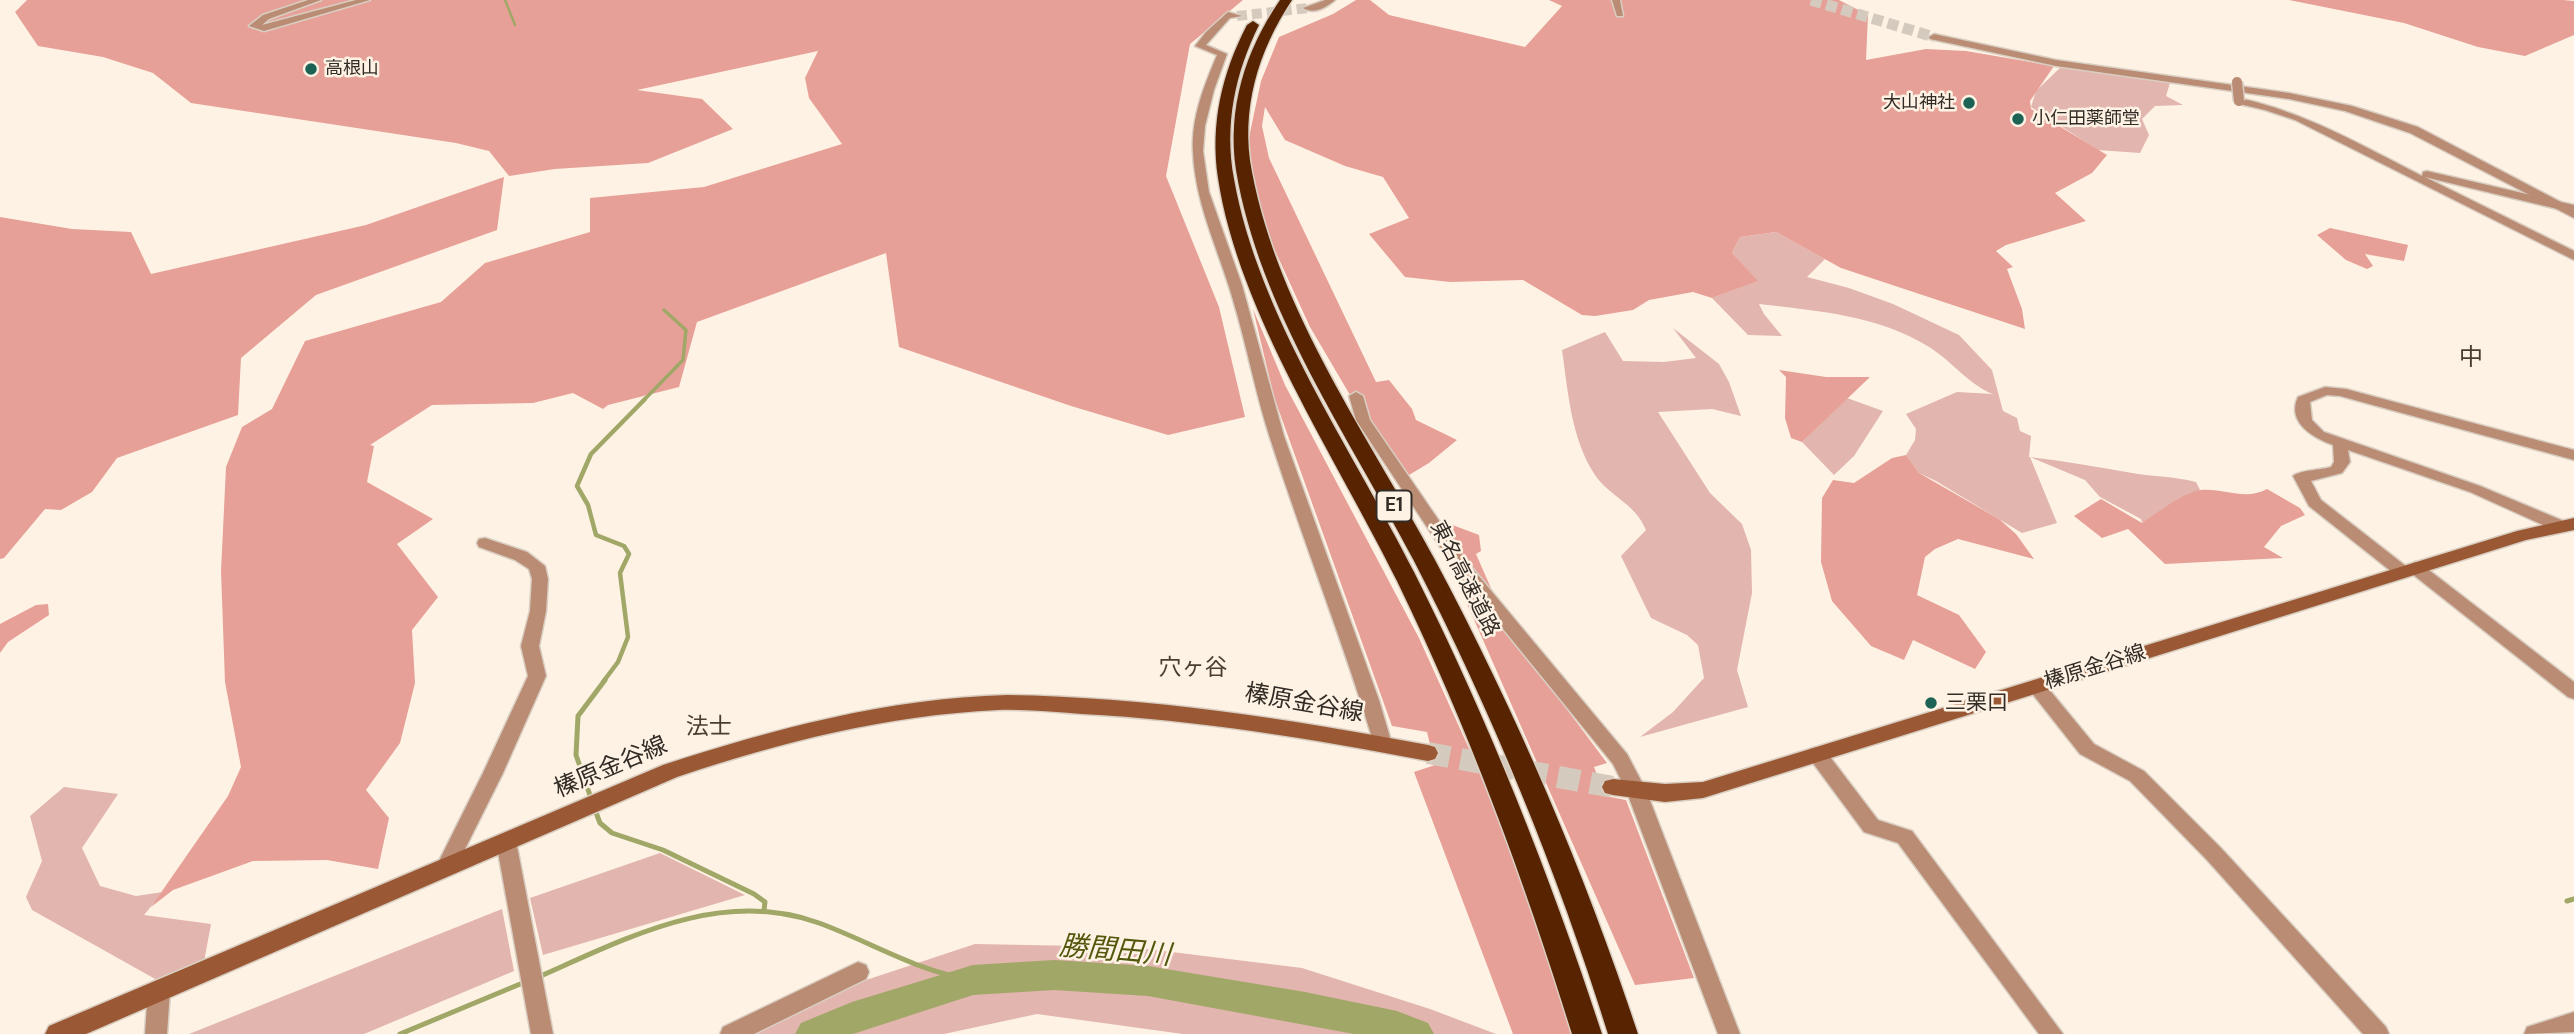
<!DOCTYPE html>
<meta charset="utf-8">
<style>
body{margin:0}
canvas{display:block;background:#fef2e4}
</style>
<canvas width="2574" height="1034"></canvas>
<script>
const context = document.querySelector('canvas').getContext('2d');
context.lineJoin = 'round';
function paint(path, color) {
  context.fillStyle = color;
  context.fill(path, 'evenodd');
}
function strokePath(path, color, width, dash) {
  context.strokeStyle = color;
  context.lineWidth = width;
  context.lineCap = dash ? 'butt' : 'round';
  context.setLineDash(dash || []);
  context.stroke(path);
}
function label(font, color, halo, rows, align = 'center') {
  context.font = font + ' "DM Sans","Noto Sans JP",sans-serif';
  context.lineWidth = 5;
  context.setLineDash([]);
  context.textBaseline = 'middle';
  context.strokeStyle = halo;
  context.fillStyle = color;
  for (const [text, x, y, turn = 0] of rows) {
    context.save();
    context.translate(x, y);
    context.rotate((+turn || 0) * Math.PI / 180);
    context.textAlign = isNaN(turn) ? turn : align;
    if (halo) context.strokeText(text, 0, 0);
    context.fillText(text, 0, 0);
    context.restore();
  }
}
paint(new Path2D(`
 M2061 67 2170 83 2166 96 2183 105 2155 106 2142 119 2149 135 2140 153 2098 150 2031 107 2036 91Z
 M1776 232 1825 259 1807 277 1849 288 1893 304 1959 335 1992 370 2003 411 2017 418 2020 431 2031 436 2029 457C2064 461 2097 467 2132 473 2154 477 2173 476 2196 482L2200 490 2142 523 2141 519 2100 497 2085 480 2030 457 2057 523 2022 533 1936 481 1919 473 1906 455 1915 440 1916 429 1906 414 1957 392 1993 394C1969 385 1952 361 1929 347 1878 315 1818 311 1759 304L1764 314 1782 336 1748 335 1712 298 1757 281 1732 253 1740 237Z
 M1673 328 1719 364 1729 382 1741 416 1712 409 1658 412 1710 493 1742 524 1751 550 1752 593 1737 670 1748 707 1640 737 1673 712 1704 678 1698 645 1687 635 1651 618 1621 556 1646 530C1635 503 1610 497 1595 475 1571 439 1568 391 1562 350L1605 332 1623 361 1664 362 1696 358Z
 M1847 398 1883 411 1854 456 1834 475 1802 442Z
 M64 787 118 794 82 848 100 886 136 896 163 892 144 915 211 924 204 962 157 980 32 910 26 897 42 861 30 816Z
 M660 853 745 895 543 955 530 898Z
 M502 909 514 971 364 1034H189Z
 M975 944 1131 947 1302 968 1430 1009 1496 1034H1183L1037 1014 944 1034H757L848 986Z`), '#e2b5af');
paint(new Path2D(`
 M27 0H1243L1190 44 1166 176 1219 307 1245 417 1168 435 1071 406 899 347 886 253 697 322 679 387 608 405 603 409 573 393 533 403 432 405 370 445 374 446 367 482 433 519 397 544 438 597 412 630 415 683 400 743 366 790 389 818 378 869 327 860 253 861 173 890 151 907 228 796 241 767 225 682 221 571 226 467 242 427 272 409 305 341 441 302 485 263 590 232V198L704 187 842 144 809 98 805 78 818 51 637 90 702 99 733 129 648 163 555 169 509 176 489 151 456 143 191 103 153 73 103 57 38 46 15 12Z
 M1356 0H1370L1389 15 1525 47 1562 6 1549 0H1839L1868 15 1866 60 1926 49 1966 51 2054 66 2030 101 2031 109 2107 155 2092 173 2055 193 2086 221 2006 245 1996 251 2013 267 2007 269 2022 309 2025 329 1841 268 1776 232 1740 237 1732 253 1758 281 1712 298 1693 292 1649 300 1633 310 1595 316 1582 315 1523 280 1450 282 1405 277 1369 234 1409 218 1383 177 1345 166 1285 140 1265 107 1262 126 1269 158 1376 382 1389 380 1412 409 1416 420 1457 440 1429 463 1409 475 1360 412 1310 327 1261 220 1248 142 1261 81 1279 37 1333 14Z
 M2289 0H2563L2574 1V35L2525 56 2478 47 2404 23Z
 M504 177 497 230 316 295 241 358 238 415 117 458 92 492 61 510 45 509 4 558 0 559V217L72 229 131 232 151 274 366 225Z
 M2330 228 2408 245 2404 261 2365 254 2373 266 2367 269 2346 260 2317 235Z
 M1253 309 1285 385 1419 638 1504 826 1573 1034H1513L1414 772 1435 765 1427 732 1392 726 1274 397Z
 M1779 370 1826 377H1870L1802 442 1791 438 1785 418 1786 377Z
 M1906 455 1919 473 1999 519 2016 534 2034 559 1958 539 1935 549 1925 557 1917 595 1959 615 1986 652 1975 669 1913 640 1904 660 1871 646 1832 601 1821 562 1822 498 1833 480 1854 483 1892 458Z
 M2267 489 2300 508 2305 515 2281 526 2264 547 2283 558 2165 564 2128 529 2102 538 2074 516 2101 499 2142 523C2157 513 2184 492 2201 490 2225 488 2245 501 2267 489Z
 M1442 521 1479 535 1481 551 1476 554 1494 595 1468 568 1443 529Z
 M1457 581 1498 617 1607 763 1594 767 1605 796 1626 800 1694 978 1635 985Z
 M48 604 49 615 8 642 0 653V624L36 605Z`), '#e7a097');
strokePath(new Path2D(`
 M505 0 515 25`), '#a0a767', 2.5);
strokePath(new Path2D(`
 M643 401 683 360 686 330 664 310`), '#a0a767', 3.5);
strokePath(new Path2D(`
 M603 682 618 662 628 637 620 573 629 554 624 546 596 535 588 505 577 486 591 454 645 399`), '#a0a767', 4.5);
strokePath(new Path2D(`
 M592 801 576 755 578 716 605 680
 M595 810 600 823 612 833 663 850 754 894 765 902 764 910
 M2567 901 2574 899
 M536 978C625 939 720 887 819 923 871 942 918 972 973 980
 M400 1034 525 982`), '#a0a767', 5);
paint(new Path2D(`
 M1054 960 1148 966 1305 992 1397 1011 1428 1023 1434 1034H1354L1148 996 1054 990 973 995 853 1034H795L801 1023 852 1002 973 965Z`), '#a0a767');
strokePath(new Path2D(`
 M1237 16 1308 8`), '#d5cabe', 10, [10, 5]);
strokePath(new Path2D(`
 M1811 0 1934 37`), '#d5cabe', 11, [11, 5]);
strokePath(new Path2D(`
 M1428 753 1613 787`), '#d5cabe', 22, [22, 11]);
const minor = new Path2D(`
 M308 0H321L269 19 262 25 356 0H370L264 31 249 26 263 15Z
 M1325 0H1335C1327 7 1314 15 1303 8Z
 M1612 0H1620L1623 16H1617Z
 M1228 12 1242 16 1230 18 1206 45 1227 54 1214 90 1205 126 1203 151 1209 192 1242 285 1284 436 1379 700 1392 744 1390 749 1383 751 1376 749 1374 744C1343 641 1303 541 1270 438 1255 392 1247 346 1233 300 1219 251 1195 204 1193 152 1191 118 1204 86 1217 55L1195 46 1206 32Z
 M2239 98C2305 112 2363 146 2422 176L2423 172 2427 171 2574 205V213L2425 177 2574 251V260L2295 120 2265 110 2235 103V99Z
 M2325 387 2346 389 2574 450V460L2340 396 2327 395 2310 402 2312 420 2324 432 2480 486 2566 522 2568 526 2566 530H2554L2470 492 2348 450 2350 462 2342 473 2311 481 2321 500 2407 567 2415 562 2421 564 2574 682V699L2568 697 2411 573 2403 578 2397 576 2309 506 2293 476C2300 470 2321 470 2331 467L2334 462 2333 445C2313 438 2286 422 2298 397Z
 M1356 392 1363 396 1370 420 1468 563 1627 754 1646 790 1740 1034H1718L1626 790 1613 764 1456 571 1356 420 1349 396Z
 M485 538 527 552 545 566 548 579 546 611 539 646 546 676 503 773 453 873 446 875 439 873 436 867 483 773 528 676 521 646 530 611 532 579 529 569 515 560 479 547 477 543 479 539Z
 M2037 680 2043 682 2094 744 2144 771 2221 848 2386 1027 2389 1034H2363L2207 860 2130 781 2080 754 2031 692 2028 687 2031 682Z
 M1817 747 1824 749 1878 820 1912 831 2063 1034H2039L1898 843 1864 832 1810 759 1808 754 1810 749Z
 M506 833 513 835 516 841 553 1034H531L496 841 499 835Z
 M858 962 866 965 869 972 866 979 754 1034H720L723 1027Z
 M159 980 167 983 170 990 167 1034H145L148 990 151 983Z
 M2574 1012V1032L2524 1034 2527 1027Z`);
const tertiary = new Path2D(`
 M1934 34 2056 60 2289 93 2352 106 2418 127 2574 209V218L2410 133 2345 111 2289 99 2056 66 1930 39 1929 37Z`);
const secondary = new Path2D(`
 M2574 518V530L2526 540 1703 798 1665 802 1613 795 1605 793 1602 787 1605 781 1613 779 1665 784 1703 782 2517 531Z
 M1007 695C1149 697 1289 719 1428 745L1435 747 1438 753 1435 759 1428 761C1313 739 1199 720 1082 714 1054 712 1026 709 998 710 888 715 781 742 677 777L86 1034H45L49 1026 663 765C773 729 889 698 1007 695Z`);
const motorway = new Path2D(`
 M1280 0H1292C1258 51 1240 110 1252 172 1279 313 1368 435 1435 560 1516 712 1584 870 1638 1034H1608C1557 870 1492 712 1413 559 1349 437 1259 309 1236 170 1227 109 1245 51 1280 0Z
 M1253 21 1259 25C1235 73 1224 125 1234 179 1258 315 1352 449 1414 572 1489 721 1550 875 1602 1034H1572C1524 879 1468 727 1397 581 1337 459 1238 312 1218 178 1210 124 1222 73 1247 25Z`);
strokePath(minor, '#d9cec2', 3);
strokePath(tertiary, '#d9cec2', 3);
strokePath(secondary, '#d9cec2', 3);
strokePath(motorway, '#d9cec2', 3);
paint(minor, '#ba8c74');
paint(tertiary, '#ba8c74');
paint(secondary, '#9a5934');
paint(motorway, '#572300');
const minorBridge = new Path2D(`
 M2237 82 2239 101`);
strokePath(minorBridge, '#d9cec2', 13, []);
strokePath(minorBridge, '#ba8c74', 10);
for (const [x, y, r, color] of [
 [311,69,7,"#1c6356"],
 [1969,103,7,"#1c6356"],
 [2018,119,7,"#1c6356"],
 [1931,703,7,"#1c6356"]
]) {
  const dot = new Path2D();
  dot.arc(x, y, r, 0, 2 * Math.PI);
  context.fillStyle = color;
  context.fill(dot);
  strokePath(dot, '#fef2e4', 2.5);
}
label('18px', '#322c26', '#fef2e4', [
 ["高根山",325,69],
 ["大山神社",1955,103,"right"],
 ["小仁田薬師堂",2032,119]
], 'left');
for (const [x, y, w] of [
 [1394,506,35]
]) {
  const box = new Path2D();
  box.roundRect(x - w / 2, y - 15.5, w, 31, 5);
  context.fillStyle = '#fef2e4';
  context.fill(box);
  strokePath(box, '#322c26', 2);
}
label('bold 19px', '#322c26', null, [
 ["E1",1394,506]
]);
label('21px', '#322c26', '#fef2e4', [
 ["東名高速道路",1464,579,63],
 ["榛原金谷線",2095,668,-17]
]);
label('21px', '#322c26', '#fef2e4', [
 ["三栗口",1945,703]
], 'left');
label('23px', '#4a3e30', '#fef2e4', [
 ["穴ヶ谷",1193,669],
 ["法士",709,728]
]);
label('24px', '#4a3e30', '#fef2e4', [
 ["中",2471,359]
]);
label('24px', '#322c26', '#fef2e4', [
 ["榛原金谷線",1304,704,10],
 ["榛原金谷線",611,768,-23]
]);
label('italic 28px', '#53580c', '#fef2e4', [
 ["勝間田川",1115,952,5]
]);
</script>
